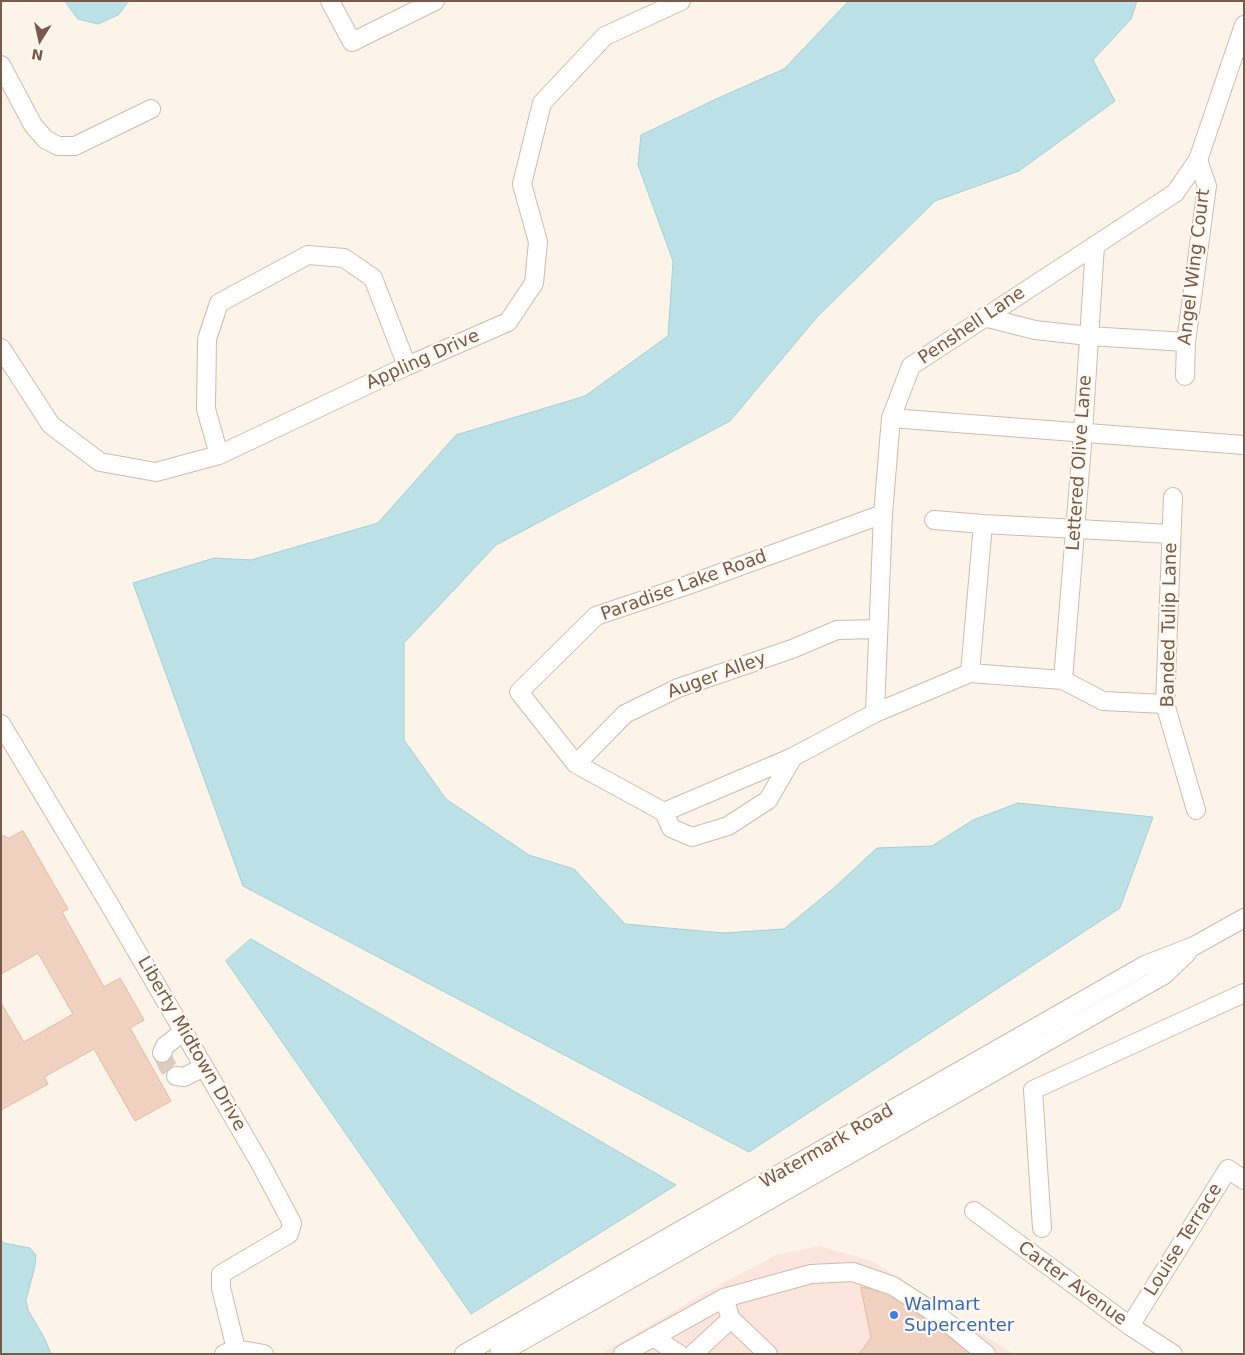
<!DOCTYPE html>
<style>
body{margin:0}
#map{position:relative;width:1245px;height:1355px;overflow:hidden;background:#fcf4e8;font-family:"DejaVu Sans",sans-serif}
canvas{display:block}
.frame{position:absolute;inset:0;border:2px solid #765a4c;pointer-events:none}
.north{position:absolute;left:15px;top:15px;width:50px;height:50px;-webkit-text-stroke:4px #fff8ee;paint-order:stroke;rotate:190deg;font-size:14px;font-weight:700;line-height:20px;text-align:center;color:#765a4c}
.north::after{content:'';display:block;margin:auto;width:18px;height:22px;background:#765a4c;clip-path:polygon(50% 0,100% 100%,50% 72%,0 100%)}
</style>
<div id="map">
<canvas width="1245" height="1355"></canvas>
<div class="frame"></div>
<div class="north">N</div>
</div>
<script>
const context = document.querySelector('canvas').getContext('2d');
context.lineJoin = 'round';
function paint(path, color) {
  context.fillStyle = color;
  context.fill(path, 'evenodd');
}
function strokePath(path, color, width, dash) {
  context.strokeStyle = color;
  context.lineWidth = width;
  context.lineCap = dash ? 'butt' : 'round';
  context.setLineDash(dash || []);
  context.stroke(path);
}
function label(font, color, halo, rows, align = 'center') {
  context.font = font + ' "DejaVu Sans",sans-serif';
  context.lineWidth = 4.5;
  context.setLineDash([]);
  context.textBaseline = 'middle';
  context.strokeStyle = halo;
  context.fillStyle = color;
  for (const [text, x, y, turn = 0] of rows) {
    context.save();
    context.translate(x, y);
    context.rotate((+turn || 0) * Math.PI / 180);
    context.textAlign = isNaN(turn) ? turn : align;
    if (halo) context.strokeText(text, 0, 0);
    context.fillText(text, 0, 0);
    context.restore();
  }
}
paint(new Path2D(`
 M819 1246 872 1261 1013 1354H601L703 1294 776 1255Z`), '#fce5dc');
const water = new Path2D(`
 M65 1H129L118 15 98 24 78 19Z
 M849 1H1137L1131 19 1093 60 1115 101 1019 171 935 201 817 317 730 421 496 545 404 643V740L446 799 529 855 574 869 625 924 723 933 784 929 835 887 877 848 932 846 973 820 1018 803 1153 817 1120 908 749 1152 243 886 133 583 214 558 251 560 378 523 456 435 585 396 668 336 673 261 638 165 641 135 716 99 784 69Z
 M251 939 676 1185 471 1314 226 961Z
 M1 1240 4 1243 30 1248 36 1255 35 1266 26 1300 28 1310 45 1339 51 1354H1Z`);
paint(water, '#bce1e6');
strokePath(water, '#a3d1d7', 1);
const building = new Path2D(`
 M23 831 68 909 62 912 104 987 120 978 144 1020 130 1028 171 1101 135 1121 94 1049 44 1077 48 1084 1 1110V1003L24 1042 73 1014 38 953 1 974V835L9 838Z
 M861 1287 893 1293 971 1354H859L871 1338Z`);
paint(building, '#f1d2c0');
strokePath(building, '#e3b8a1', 1);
strokePath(new Path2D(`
 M162 1053 167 1066 176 1076`), '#dacec1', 18, [18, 9]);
const minor = new Path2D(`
 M330 1 352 42 435 1
 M1 65 33 125 45 139 58 146H75L151 109
 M984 317 1035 330 1089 336 1186 342
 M1 348 51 425 100 462 156 472 219 455 407 366 508 322 534 283 538 242 522 184 542 103 605 36 681 1
 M1185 376 1186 342 1207 186 1198 160
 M891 418 1244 445
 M219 455 206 409 207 339 219 303 308 255 344 258 373 278 407 366
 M1173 497 1165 704 1196 810
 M883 514 688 585 596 616 519 692 576 764 664 812 793 757 875 713 970 673 1063 680 1103 701 1165 704
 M934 520 983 524 1171 534
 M970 673 983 524
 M1063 680 1083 432 1095 245
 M875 713 883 514 891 418 911 366 1175 193 1198 160 1244 25
 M1 724 108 902 260 1163 292 1223 289 1234 221 1274V1288L236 1349
 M576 764 625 714 678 688 792 649 837 630 878 629
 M664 812 671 828 692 837 728 826 768 800 793 757
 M162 1053 165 1046 183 1032
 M176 1076 184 1077 204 1067
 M974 1211 1130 1326 1173 1354
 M1042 1228 1033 1090 1244 993
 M724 1298 731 1319 768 1354
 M1130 1326 1228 1169 1244 1180
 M653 1337 679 1354
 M224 1354 236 1349 264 1354
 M464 1354 1145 965 1194 946 1244 918
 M499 1354 1164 975 1187 953
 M623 1354 724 1298 811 1274 853 1272 893 1286 938 1315 986 1354
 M693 1354 731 1319`);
strokePath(minor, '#cebbae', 20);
strokePath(minor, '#fff', 18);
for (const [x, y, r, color] of [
 [894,1315,5,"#3f7fe0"]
]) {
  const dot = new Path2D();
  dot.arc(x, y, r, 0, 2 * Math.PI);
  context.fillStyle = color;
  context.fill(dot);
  strokePath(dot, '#fff8ee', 2);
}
label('18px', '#765a4c', '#fff8ee', [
 ["Angel Wing Court",1195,267,-83],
 ["Penshell Lane",972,326,-34],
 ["Appling Drive",423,360,-24],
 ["Lettered Olive Lane",1080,463,-86],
 ["Paradise Lake Road",684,586,-20],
 ["Banded Tulip Lane",1170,625,-89],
 ["Auger Alley",717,676,-20],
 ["Liberty Midtown Drive",191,1044,60],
 ["Watermark Road",827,1147,-30],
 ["Louise Terrace",1184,1240,-58],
 ["Carter Avenue",1072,1284,36]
]);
label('18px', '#366cbe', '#fff8ee', [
 ["Walmart",904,1305],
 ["Supercenter",904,1326]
], 'left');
</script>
